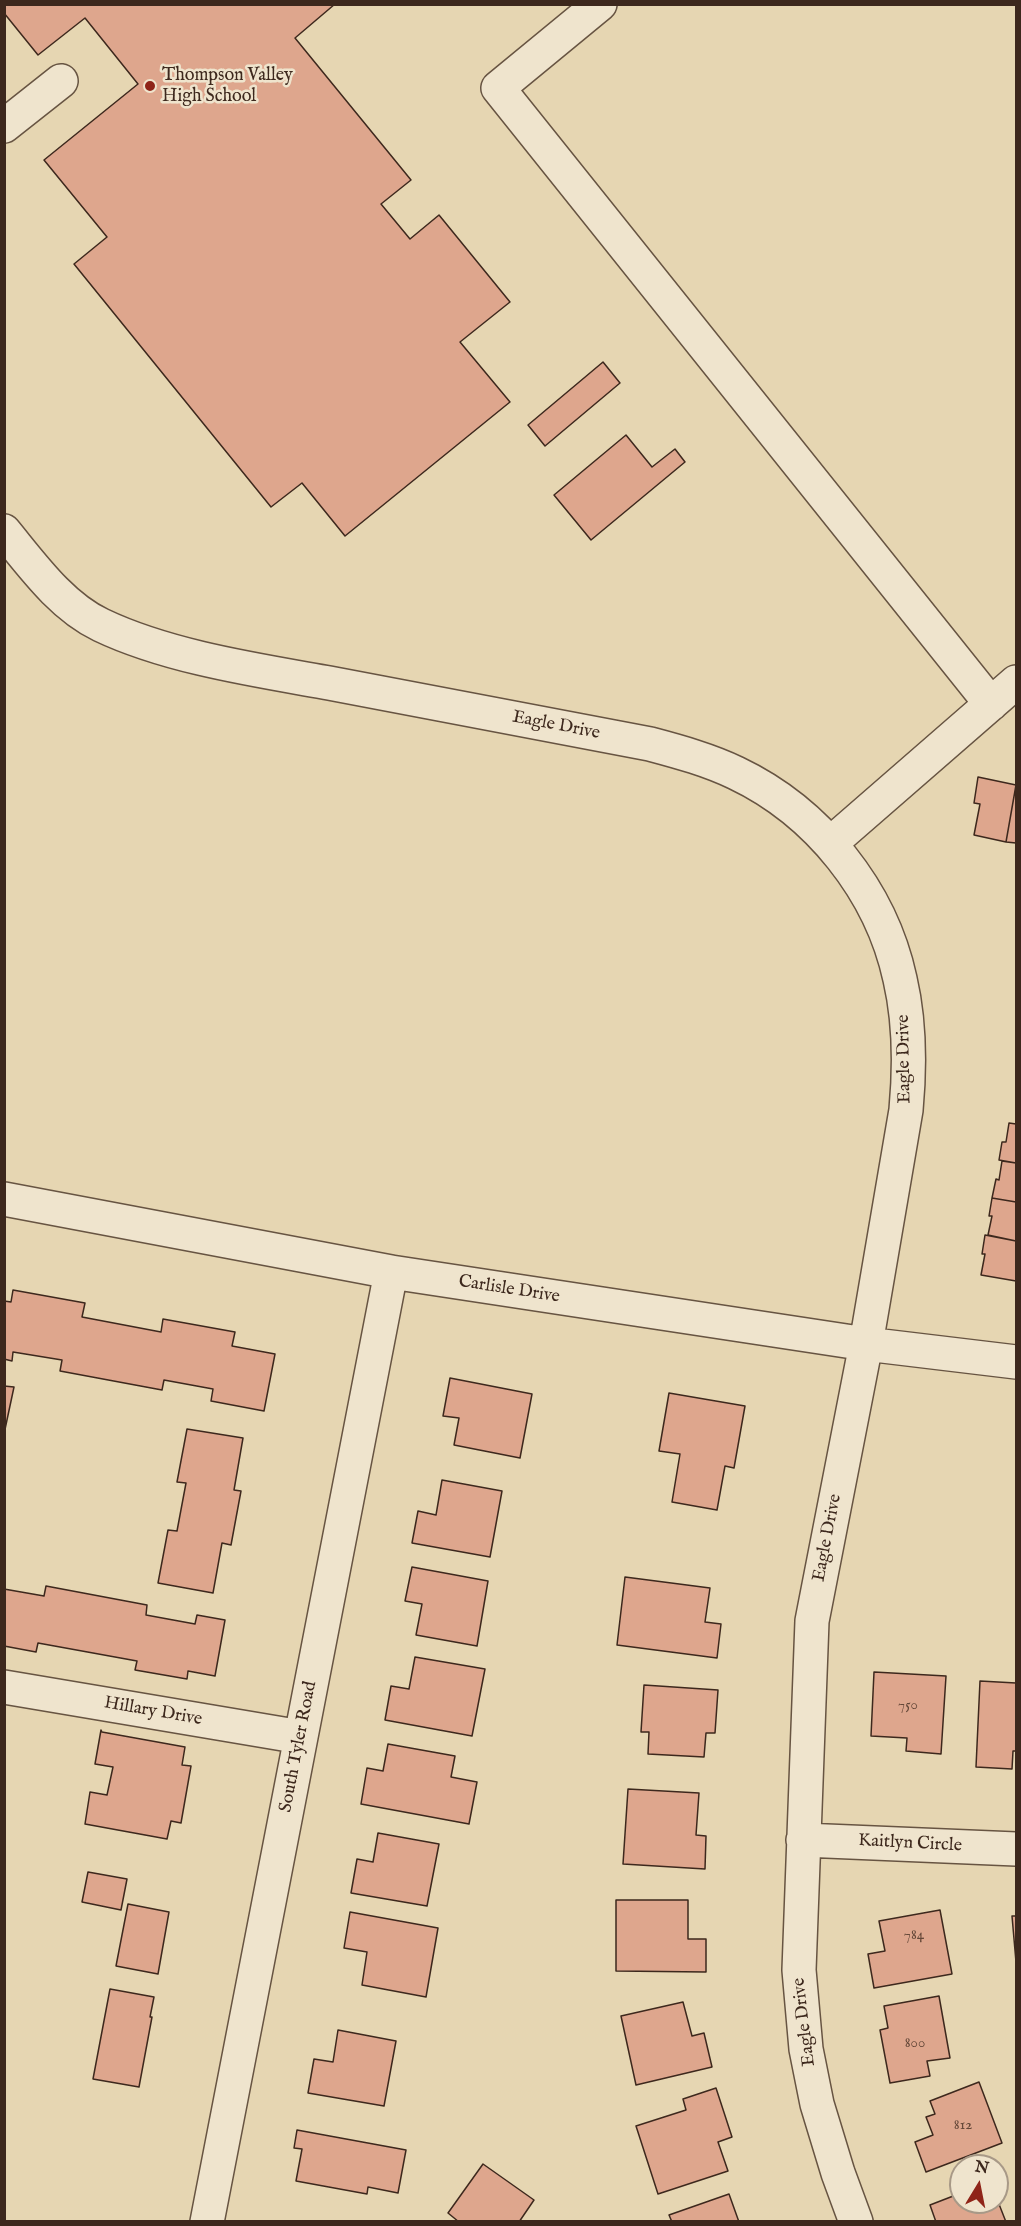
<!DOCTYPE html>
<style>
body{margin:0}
#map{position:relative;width:1021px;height:2226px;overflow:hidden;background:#e6d6b2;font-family:"IM FELL English",serif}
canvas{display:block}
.frame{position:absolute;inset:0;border:6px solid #3d281d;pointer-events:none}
.north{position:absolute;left:949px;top:2154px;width:60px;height:60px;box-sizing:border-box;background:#efe4cd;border:2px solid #a89987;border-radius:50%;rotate:10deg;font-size:16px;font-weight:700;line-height:24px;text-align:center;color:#3d281d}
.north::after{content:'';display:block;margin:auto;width:21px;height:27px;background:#8f2418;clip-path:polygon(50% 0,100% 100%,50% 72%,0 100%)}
</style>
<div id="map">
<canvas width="1021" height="2226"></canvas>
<div class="frame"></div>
<div class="north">N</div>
</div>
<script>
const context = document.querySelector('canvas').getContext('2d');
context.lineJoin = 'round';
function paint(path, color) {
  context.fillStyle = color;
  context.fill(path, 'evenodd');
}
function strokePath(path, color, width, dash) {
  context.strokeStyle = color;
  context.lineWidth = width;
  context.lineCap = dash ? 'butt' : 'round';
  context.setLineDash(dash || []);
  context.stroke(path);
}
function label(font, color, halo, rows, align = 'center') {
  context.font = font + ' "IM FELL English",serif';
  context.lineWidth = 5;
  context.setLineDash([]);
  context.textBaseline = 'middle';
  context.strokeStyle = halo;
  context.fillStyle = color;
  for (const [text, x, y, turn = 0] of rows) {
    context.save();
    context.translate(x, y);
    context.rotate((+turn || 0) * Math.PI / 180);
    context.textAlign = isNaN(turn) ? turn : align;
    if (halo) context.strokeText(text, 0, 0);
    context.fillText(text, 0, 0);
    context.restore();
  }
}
const building = new Path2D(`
 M4 4H335L295 38 411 180 381 204 410 239 439 215 510 302 460 342 510 402 345 536 302 483 271 507 74 264 107 237 44 160 138 84 85 18 38 55 4 13Z
 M603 362 620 383 545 446 528 425Z
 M626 435 652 467 675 449 685 462 591 540 554 495Z
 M978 777 1016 785 1006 842 974 835 980 804 974 803Z
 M1016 785V843L1006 842Z
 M1009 1123 1016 1124V1163L999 1160 1002 1142H1006Z
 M1002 1161 1016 1163V1202L992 1198 996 1179 999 1180Z
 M992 1198 1016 1202V1241L988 1235 992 1216H989Z
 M985 1235 1016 1241V1281L981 1275 985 1254H982Z
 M13 1290 85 1303 82 1317 161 1332 163 1319 235 1332 232 1346 275 1354 264 1411 211 1401 213 1389 164 1380 162 1390 60 1371 62 1360 13 1352 12 1361 4 1359V1301L11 1302Z
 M450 1378 532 1394 520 1458 454 1445 459 1418 443 1416Z
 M4 1386 14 1387 4 1434Z
 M669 1393 745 1406 734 1468 725 1466 717 1510 672 1502 680 1454 659 1451Z
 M187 1429 243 1438 234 1490 241 1491 231 1545 222 1543 213 1593 158 1583 168 1530 177 1531 186 1483 177 1482Z
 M442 1480 502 1491 490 1557 412 1543 418 1511 436 1515Z
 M412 1567 488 1581 477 1646 416 1635 422 1604 405 1601Z
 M625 1577 710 1588 705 1622 721 1624 717 1658 617 1645Z
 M46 1586 147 1605 146 1615 195 1624 197 1615 225 1620 215 1676 188 1671 187 1679 135 1670 137 1661 38 1643 36 1652 4 1646V1589L44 1596Z
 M415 1657 485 1669 472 1736 385 1720 391 1686 409 1689Z
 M874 1672 946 1676 941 1754 906 1751 907 1738 871 1736Z
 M980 1681 1016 1683V1751H1013L1012 1769 976 1767Z
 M644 1685 718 1690 715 1733H706L704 1757 648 1754 649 1732H641Z
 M101 1730 102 1732 185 1747 182 1765 191 1766 181 1823 171 1821 167 1839 85 1824 90 1792 107 1795 113 1767 95 1764Z
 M388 1744 455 1756 451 1777 477 1782 469 1824 361 1804 367 1768 383 1771Z
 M628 1789 699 1793 696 1835 706 1836 705 1869 623 1864Z
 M378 1833 439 1844 427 1906 351 1893 357 1859 373 1862Z
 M88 1872 127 1879 121 1910 82 1902Z
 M616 1900H688V1939H706V1972L616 1971Z
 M128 1904 169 1912 158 1974 116 1966Z
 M940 1910 952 1974 874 1988 868 1954 885 1951 879 1921Z
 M350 1912 438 1928 426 1997 362 1985 367 1952 344 1948Z
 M1012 1916H1016V1962Z
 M110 1989 154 1997 150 2017H152L139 2087 93 2079Z
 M939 1996 950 2058 927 2061 930 2076 890 2083 880 2030 888 2028 884 2006Z
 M683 2002 692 2036 704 2033 712 2067 636 2085 621 2016Z
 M338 2030 396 2041 384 2106 308 2093 314 2059 333 2062Z
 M979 2082 1002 2143 926 2172 915 2142 933 2135 926 2117 935 2114 930 2101Z
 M716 2088 732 2137 718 2142 728 2171 658 2194 636 2126 686 2110 683 2099Z
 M297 2130 406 2150 398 2193 368 2187 367 2194 296 2181 302 2149 294 2148Z
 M483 2164 534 2200 519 2222H459L448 2213Z
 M961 2193V2202H997V2199L1006 2222H936L930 2205Z
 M729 2194 739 2222H672L669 2215Z`);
paint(building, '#dea68d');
strokePath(building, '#3d281d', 1.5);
const minor = new Path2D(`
 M600 4 498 88 991 704
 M4 126 61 81
 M4 531C32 565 61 606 101 625 168 657 256 670 329 683 436 704 543 724 650 744 680 752 709 760 736 773 818 812 881 891 900 979 910 1022 910 1067 906 1110L866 1344 812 1621 799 1970 806 2049 817 2104 838 2173 856 2222
 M831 843 1016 682
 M4 1199 391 1272 866 1344 1016 1362
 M4 1687 301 1737
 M803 1840 1016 1849
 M207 2222 391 1272`);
strokePath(minor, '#675442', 36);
strokePath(minor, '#efe4cd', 33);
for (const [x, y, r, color] of [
 [150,86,6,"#8f2418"]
]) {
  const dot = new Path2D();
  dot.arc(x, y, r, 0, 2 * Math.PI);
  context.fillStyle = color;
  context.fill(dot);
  strokePath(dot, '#efe4cd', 2);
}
label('15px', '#654839', null, [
 ["750",908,1706],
 ["784",914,1936],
 ["800",915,2044],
 ["812",963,2126]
]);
label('18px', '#3d281d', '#efe4cd', [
 ["Thompson Valley",162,76],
 ["High School",162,97]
], 'left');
label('18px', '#3d281d', '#efe4cd', [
 ["Eagle Drive",556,726,11],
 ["Eagle Drive",905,1059,-91],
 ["Carlisle Drive",509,1290,9],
 ["Eagle Drive",828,1538,-79],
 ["Hillary Drive",153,1712,10],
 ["South Tyler Road",299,1747,-79],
 ["Kaitlyn Circle",910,1844,3],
 ["Eagle Drive",805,2022,-97]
]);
</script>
